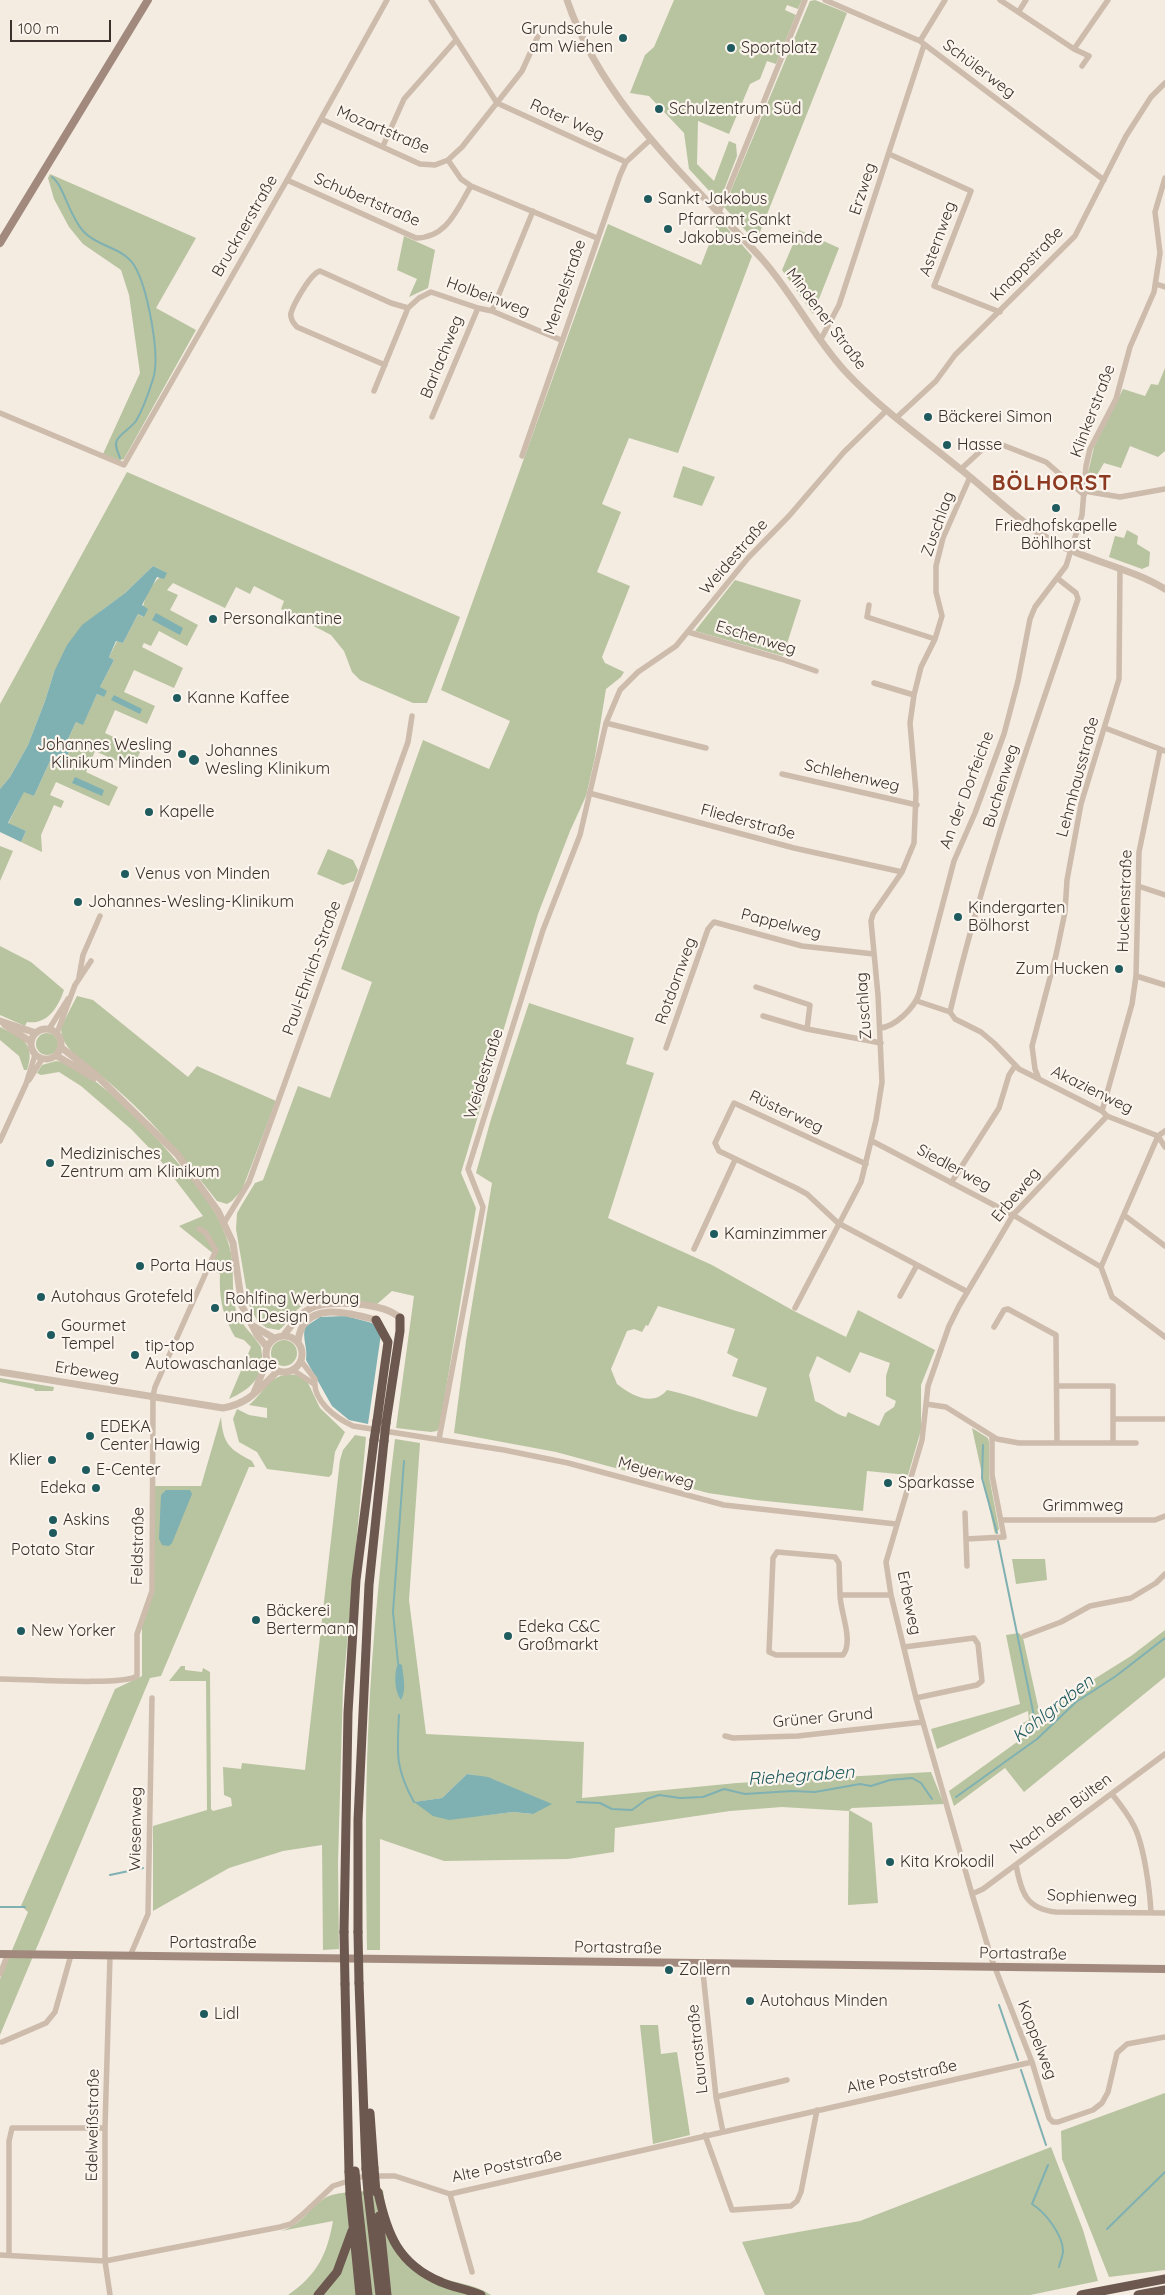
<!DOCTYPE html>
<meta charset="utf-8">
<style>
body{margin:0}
#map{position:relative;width:1165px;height:2295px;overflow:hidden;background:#f4ebe1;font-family:Quicksand,sans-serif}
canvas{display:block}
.scale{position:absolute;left:10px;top:20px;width:101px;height:22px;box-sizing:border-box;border:2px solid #3b302b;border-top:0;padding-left:6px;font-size:15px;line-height:18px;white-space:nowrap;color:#3b302b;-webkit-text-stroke:4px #fbf5ee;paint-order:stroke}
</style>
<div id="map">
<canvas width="1165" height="2295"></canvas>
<div class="scale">100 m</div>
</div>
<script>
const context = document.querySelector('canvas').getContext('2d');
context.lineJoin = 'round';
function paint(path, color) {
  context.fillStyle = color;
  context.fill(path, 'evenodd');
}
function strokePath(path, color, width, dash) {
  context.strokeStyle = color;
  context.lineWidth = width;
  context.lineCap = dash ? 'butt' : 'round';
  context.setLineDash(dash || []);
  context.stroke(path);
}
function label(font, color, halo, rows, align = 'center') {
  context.font = font + ' Quicksand,sans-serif';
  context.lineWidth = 4.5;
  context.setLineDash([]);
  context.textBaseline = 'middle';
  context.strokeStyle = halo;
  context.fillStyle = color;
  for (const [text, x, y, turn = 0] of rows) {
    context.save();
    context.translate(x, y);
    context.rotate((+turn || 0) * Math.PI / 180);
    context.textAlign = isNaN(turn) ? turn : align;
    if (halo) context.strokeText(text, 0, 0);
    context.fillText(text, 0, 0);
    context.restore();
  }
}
paint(new Path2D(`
 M674 0H802L798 9 787 5 785 10 796 15 776 64 767 61 760 79 750 84 729 134 698 121 697 164 714 181 729 141 736 144 737 156 722 195 719 196 712 194 689 169 684 133 649 96 630 93 645 55 654 47Z
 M815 0 847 13 756 242 724 207 810 1Z
 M50 174 196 238 156 308 196 330 124 459 119 461 103 454 140 373 129 295 121 270 83 244 69 227 54 199 48 178Z
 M719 219 752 256 678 453 629 438 602 504 621 512 597 572 630 586 602 657 605 663 624 672 621 677 606 689 595 757 586 796 570 831 538 914 461 1173 476 1208 440 1425 437 1431 431 1432 396 1428 414 1296 392 1291 376 1305C351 1301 318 1290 297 1310 290 1317 287 1324 279 1330L267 1328 258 1322 249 1305 236 1229 237 1213 244 1201 255 1183 263 1180 298 1086 330 1098 372 982 341 969 423 740 489 769 510 721 441 690 608 224 701 265Z
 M799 230 839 248 813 314 782 270Z
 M404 236 435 250 428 288 409 297 417 279 397 270Z
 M1165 368V451L1158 457 1130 446 1121 468 1104 463 1094 480 1087 477 1094 447 1123 389 1145 396 1151 384 1158 385Z
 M683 466 715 477 702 506 673 497Z
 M127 472 460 617 427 703H413L360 680 352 672 344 651 331 635 281 609 284 601 254 586 250 594 236 587 225 608 173 583 167 590 178 595 170 610 198 625 187 646 159 631 151 646 144 643 142 647 183 668 174 688 134 670 124 692 155 706 147 724 115 710 105 733 141 750 133 768 95 751 86 772 118 787 109 806 56 782 50 795 64 801 61 808 54 805 41 835 42 852 21 842 26 831 8 824 24 791 34 796 50 761 62 767 74 741 68 739 76 722 83 724 97 694 104 697 100 687 114 660 109 657 117 641 123 643 138 614 143 617C141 600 152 580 166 573L153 566 125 593 101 611 54 672 45 701 28 745 10 777 0 789V704Z
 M1127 530 1138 536 1137 544 1150 552 1149 566 1142 569 1109 557 1115 536 1124 538Z
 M735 580 801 600 783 656 695 631Z
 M0 846 13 851 0 881Z
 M328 849 353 860 358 870 354 881 343 885 317 874Z
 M0 946 31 962 64 990C58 1008 47 1025 27 1022L25 1026 0 1015Z
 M77 996 93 1000 188 1077 197 1066 276 1101 242 1190 232 1201 227 1204 217 1201C179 1152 141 1106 91 1068 77 1056 61 1047 61 1027Z
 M529 1003 634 1038 626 1064 654 1073 608 1218 712 1265 794 1311 846 1337 858 1310 935 1350 921 1385V1430L908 1475 867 1471 863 1511 756 1500 708 1493 556 1452 454 1433 466 1341 492 1183 476 1173 491 1119ZM658 1306 735 1329 727 1353 738 1359 732 1376 767 1388 757 1417C727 1409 698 1397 667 1390 653 1407 632 1396 617 1384L611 1369 627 1331 634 1329 642 1332 646 1325 648 1326ZM860 1352 890 1363 886 1376V1396L896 1401 894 1407 885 1413 879 1426 848 1412 846 1417C835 1414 827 1406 815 1401L809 1375 817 1356 850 1373Z
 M0 1027C22 1038 36 1043 27 1070H24L19 1056 0 1040Z
 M36 1044a11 11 0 1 1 22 0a11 11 0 1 1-22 0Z
 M56 1061C99 1067 191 1172 214 1211 220 1221 225 1233 229 1245 236 1266 230 1289 236 1310 240 1324 251 1332 259 1344 262 1347 261 1350 262 1355 264 1378 249 1390 229 1399L251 1347 244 1340 235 1337C223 1315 219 1300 220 1274L214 1271 215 1255 179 1226 203 1216 157 1156 131 1129 81 1086 59 1072 41 1075 37 1073 42 1065Z
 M271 1353a13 13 0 1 1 26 0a13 13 0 1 1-26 0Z
 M299 1375 308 1383 320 1408 345 1432 335 1452 332 1474 329 1477 267 1469 257 1452 239 1442 233 1419 237 1409 249 1415 267 1418V1408L249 1405C268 1389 269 1371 299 1375Z
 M0 1378 54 1387 53 1391H35L34 1389 0 1382Z
 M221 1417C223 1444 229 1449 252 1461L255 1467H249L161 1676 150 1678 0 2035V1979L28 1912 21 1906 115 1689 142 1676V1627L154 1591 153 1486H201Z
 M972 1428 988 1438 989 1442V1476L999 1529 995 1534Z
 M355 1435 366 1437 343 1688 338 1862 339 1949 323 1950 322 1845 283 1851 229 1868 153 1911V1826L207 1810 206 1681H169L181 1666H185V1670L202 1672 203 1668 210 1672 211 1809 213 1811 232 1806 231 1798 224 1795 223 1767 241 1769 242 1763 305 1770 340 1460 343 1450Z
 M395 1439 420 1443 409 1600 426 1734 584 1742 582 1798 737 1783 931 1772 944 1804 852 1808 849 1810 872 1823 878 1903 848 1905 849 1811 782 1807 730 1811 615 1828 614 1852 568 1859 444 1861 380 1839V1950H367C366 1878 365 1806 368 1734 372 1635 383 1537 395 1439ZM467 1774C506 1780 509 1785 533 1814L513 1812 478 1816 415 1802 442 1798Z
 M1012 1559H1045L1047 1580 1016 1584Z
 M1165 1630V1677L1024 1792 1005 1768 954 1806 949 1791 1024 1737 1023 1723 1029 1720 1028 1711 937 1749 931 1729 1020 1704 1006 1635 1019 1633 1023 1638 1042 1724 1064 1701 1083 1686 1131 1656Z
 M640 2025H658L661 2054 677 2052 690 2135 653 2144Z
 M1165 2093V2270L1109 2277 1062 2159 1061 2131Z
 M1051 2147 1083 2230 1098 2281 1030 2295H765L742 2242 860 2221Z
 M383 2190C387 2227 403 2262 440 2277 457 2284 475 2284 491 2295H288C317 2275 327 2255 333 2221L281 2231C305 2223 306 2210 325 2198 335 2191 368 2191 383 2190Z`), '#b8c4a0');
paint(new Path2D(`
 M153 566 167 573 164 579 157 577 142 605 148 609 144 617 138 614 123 643 116 641 109 657 114 660 100 687 107 691 104 697 97 694 83 725 76 722 68 739 74 741 62 767 50 761 34 796 24 792 8 823 26 831 21 842 0 832V789L10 777 28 745 45 701 54 672 67 645 82 625 125 593Z
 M156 613 183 628 180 635 152 620Z
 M114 695 142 709 140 714 111 700Z
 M75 777 104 790 102 796 72 783Z
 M346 1316 372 1323 381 1334 368 1424 349 1420 332 1406 306 1360C308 1348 302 1339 305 1327L320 1317Z
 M166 1490H190L192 1494 172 1543 169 1546 162 1545 159 1539 161 1495Z
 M398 1663 402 1665C403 1676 407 1690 401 1700 394 1691 394 1673 398 1663Z
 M467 1774 488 1777 552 1804 533 1814 513 1812 449 1820 433 1816 414 1802 442 1798Z`), '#7fb0b2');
strokePath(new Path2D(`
 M52 177C65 187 68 215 84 232 98 247 122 247 134 265 147 286 161 355 153 379 149 392 143 409 136 421 131 428 121 433 117 440 114 446 118 452 120 458
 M983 1445 982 1478 997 1533
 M998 1541 1035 1721 1031 1726
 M398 1663 393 1612 404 1461
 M399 1715C397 1753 395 1768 414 1802
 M956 1797 1037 1739 1076 1702 1116 1676 1165 1638
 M577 1802 600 1803 612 1809 632 1810 647 1799 659 1795 680 1798 703 1797 724 1789 745 1794 792 1791 815 1792 860 1784 871 1786 890 1780 912 1778 921 1783 932 1799
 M110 1875 143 1868
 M0 1907H25
 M999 2005 1018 2060
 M1021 2070 1046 2145
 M1048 2165 1032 2204C1045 2212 1063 2235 1063 2251 1063 2256 1060 2262 1059 2267
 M1107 2229 1165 2172`), '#7fb0b2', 2);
strokePath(new Path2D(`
 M431 0 497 103 626 162
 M825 0 920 41 1104 180
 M1000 0 1074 49 1089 56 1082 66
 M1019 11 1026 0
 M920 41 945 0
 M1074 49 1108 0
 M321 119 420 164 435 165 448 160 462 147 522 71 538 36
 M383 146 404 99 456 40
 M889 154 971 191 934 286 1000 312
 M448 160 461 179 471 186 597 238
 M287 180 416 238C447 238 457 209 471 186
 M719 212 805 0
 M1156 284 1165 287
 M492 311 533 211
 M821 339 839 305 924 45
 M385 365 297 327C293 323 290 318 291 313 294 303 311 273 320 271L391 303 408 308
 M374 391 408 308 419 298 431 292 478 308 492 311 561 340
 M0 413 124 465 287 180 387 0
 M432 417 478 308
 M896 418 936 381 955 355 1075 236 1126 136 1151 97 1165 83
 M522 456 620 175 626 162 651 139
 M961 469 986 446 1000 444 1046 462 1084 495
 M1084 491 1120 497 1165 489
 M869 605 867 617 935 639
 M688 632 781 659 816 671
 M874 683 914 695
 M606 723 706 748
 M1105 728 1165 751
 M782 774 917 805
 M589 793 794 848 902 872
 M1138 886 1165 895
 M1136 976 1165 985
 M79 977 83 955 100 916
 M756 987 810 1005 807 1029 881 1043
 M917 1001 950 1012 955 1019 981 1032 994 1043 1019 1069 1102 1111 1107 1116 1158 1136
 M950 1012C983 872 1031 735 1078 599L1076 593 1057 578
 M763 1016 807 1029
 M880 1028C895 1027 914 1008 919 994L954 861 975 813 1004 734 1018 681 1030 619 1035 607 1066 566 1082 515 1086 466 1090 449 1116 399 1130 347 1154 292 1160 253 1155 212 1165 178
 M49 1029 68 999
 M57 1033 75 985 91 961
 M666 1048 708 929 714 922 802 946 874 954
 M1039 1079 1035 1069 1032 1046 1056 955 1065 912 1067 880 1081 804 1119 679 1120 568
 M29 1080 42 1059
 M1102 1111 1132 1004 1136 976 1139 852 1160 750
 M1107 1116 1013 1215 959 1306 949 1326 928 1386 922 1440 886 1562 891 1595 916 1698 972 1894 992 1960 1032 2062 1049 2118 1053 2122H1058L1093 2110 1102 2103 1108 2092 1117 2053 1127 2044 1165 2037
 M1158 1136 1101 1267 1112 1297 1165 1337
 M1158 1136 1165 1147
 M1158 1136 1165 1131
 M0 1141 26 1084 35 1055
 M872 1141 1013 1215 1101 1267
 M866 1164 734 1103 715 1143 719 1151 796 1188 807 1194 838 1223 966 1291
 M951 1183 999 1108 1009 1075 1015 1066
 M1124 1215 1165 1246
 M224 1223 249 1182 408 742 412 716
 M694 1249 735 1160
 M900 1296 917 1265
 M795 1308 861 1182 876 1120 882 1082 878 995 871 921 873 914 902 872 914 843 916 793 910 723 914 695 921 667 935 639 942 616 936 592V566L943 538 970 477
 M994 1327 1004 1310 1008 1309 1056 1335 1057 1443
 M301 1361 315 1379C312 1401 336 1418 353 1426L504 1450 568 1463 724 1505 896 1524
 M293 1370 314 1384
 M1057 1386H1113V1442
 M926 1404 946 1407 997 1439 1019 1443H1136
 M1113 1419H1165
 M439 1439 483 1207 468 1169 543 930 580 835 606 723 620 690 638 672 676 646 748 558 789 516 844 452 887 410
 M965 1513 967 1566
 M1001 1520H1155L1165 1516
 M966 1539 1004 1537 992 1475V1436
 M840 1595C840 1611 854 1641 843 1655H776L769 1652 773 1558 777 1552 835 1557 839 1563 840 1595H891
 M1024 1636 1061 1622 1090 1606 1131 1598 1156 1583 1165 1574
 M904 1647 974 1638 978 1644 982 1681 977 1685 916 1698
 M0 1679C23 1679 124 1686 137 1676V1634L152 1591 153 1396 155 1387 216 1250 205 1232 199 1229
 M725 1736 733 1738 798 1736 923 1722
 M1112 1794C1120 1804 1128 1814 1134 1826 1144 1845 1150 1891 1151 1913
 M1016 1865C1021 1892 1026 1909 1056 1912L1165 1913
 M972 1894 983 1889 1165 1754
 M130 1956 148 1914 152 1698
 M702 1963 716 2097 723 2132
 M0 1974 8 1954
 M2 2042 46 2023 55 2012 71 1955
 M716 2097 787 2080
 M705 2135 732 2210 791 2206 797 2201 801 2192 817 2110
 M450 2194 472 2272
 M0 2255 105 2261 280 2227 291 2224 302 2215 333 2186 364 2176H395L450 2194 1032 2062
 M9 2255V2141L12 2128H105
 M110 2295 105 2261V2128L110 1956`), '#cdbbac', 5.5);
strokePath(new Path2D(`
 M567 0C602 104 690 180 762 259 793 294 813 336 844 370 878 407 921 437 959 468 986 489 1011 514 1039 533 1078 560 1125 565 1165 589
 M0 1021 36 1033
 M5 1025 31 1042
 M31 1044a15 15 0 1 1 30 0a15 15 0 1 1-30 0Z
 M62 1048 95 1074 177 1154 218 1211 233 1243 242 1306 257 1335 267 1347
 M57 1056 94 1078
 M253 1326 274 1338
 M284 1335C292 1325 299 1314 311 1308 330 1299 385 1303 400 1318
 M266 1354a18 18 0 1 1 36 0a18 18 0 1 1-36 0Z
 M298 1342C302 1300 347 1312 376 1320
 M0 1372 223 1408C251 1403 259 1388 278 1371
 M254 1393 267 1361`), '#cdbbac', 7);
strokePath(new Path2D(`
 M0 243 148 0
 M0 1954 1165 1969`), '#a18a7d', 8);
strokePath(new Path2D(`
 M376 1320 388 1342 377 1421
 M386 1423 400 1331V1318
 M344 1932 348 1713 356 1580 374 1440
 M358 1932V1820L369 1585 384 1441
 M359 1983 366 2169
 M345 1984 349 2172
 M370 2113 374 2168
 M378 2192C387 2234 398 2264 441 2282 454 2288 468 2289 481 2295
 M368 2193 380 2295
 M350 2194 360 2295
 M357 2194 368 2295
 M379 2216 387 2295
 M318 2295 337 2272 352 2231
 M1081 2295 1165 2279
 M1138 2295 1165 2290`), '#6c584f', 9);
strokePath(new Path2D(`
 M374 1440 377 1421
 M384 1441 386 1423
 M344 1932 345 1984
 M358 1932 359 1983
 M374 2168 376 2192
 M366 2169 368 2193
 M355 2171 357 2194
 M349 2172 350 2194`), '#6c584f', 9);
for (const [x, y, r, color] of [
 [623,38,5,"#1f5a5e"],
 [731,48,5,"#1f5a5e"],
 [659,109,5,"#1f5a5e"],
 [648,199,5,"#1f5a5e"],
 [668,229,5,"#1f5a5e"],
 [928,417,5,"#1f5a5e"],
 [947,445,5,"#1f5a5e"],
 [1056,508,5,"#1f5a5e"],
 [213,619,5,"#1f5a5e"],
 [177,698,5,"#1f5a5e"],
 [182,754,5,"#1f5a5e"],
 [194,760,6,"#1f5a5e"],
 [149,812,5,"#1f5a5e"],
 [125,874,5,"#1f5a5e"],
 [78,902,5,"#1f5a5e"],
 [958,917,5,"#1f5a5e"],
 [1119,969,5,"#1f5a5e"],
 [50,1163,5,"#1f5a5e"],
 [714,1234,5,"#1f5a5e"],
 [140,1266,5,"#1f5a5e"],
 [41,1297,5,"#1f5a5e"],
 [215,1308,5,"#1f5a5e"],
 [51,1335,5,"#1f5a5e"],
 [135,1355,5,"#1f5a5e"],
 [90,1436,5,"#1f5a5e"],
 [52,1460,5,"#1f5a5e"],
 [86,1470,5,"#1f5a5e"],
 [888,1483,5,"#1f5a5e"],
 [96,1488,5,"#1f5a5e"],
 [53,1520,5,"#1f5a5e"],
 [53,1533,5,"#1f5a5e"],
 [256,1620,5,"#1f5a5e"],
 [21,1631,5,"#1f5a5e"],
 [508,1636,5,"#1f5a5e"],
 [890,1862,5,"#1f5a5e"],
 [669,1970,5,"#1f5a5e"],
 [750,2001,5,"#1f5a5e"],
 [204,2014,5,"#1f5a5e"]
]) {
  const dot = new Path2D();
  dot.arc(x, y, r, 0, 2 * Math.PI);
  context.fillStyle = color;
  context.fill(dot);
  strokePath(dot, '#fbf5ee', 2);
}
label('16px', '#3b302b', '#fbf5ee', [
 ["Grundschule",613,29,"right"],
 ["am Wiehen",613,47,"right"],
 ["Sportplatz",741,48],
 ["Schulzentrum Süd",669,109],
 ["Sankt Jakobus",658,199],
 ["Pfarramt Sankt",678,220],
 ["Jakobus-Gemeinde",678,238],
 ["Bäckerei Simon",938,417],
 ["Hasse",957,445],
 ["Friedhofskapelle",1056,526,"center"],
 ["Böhlhorst",1056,544,"center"],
 ["Personalkantine",223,619],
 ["Kanne Kaffee",187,698],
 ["Johannes Wesling",172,745,"right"],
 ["Klinikum Minden",172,763,"right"],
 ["Johannes",205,751],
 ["Wesling Klinikum",205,769],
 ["Kapelle",159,812],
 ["Venus von Minden",135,874],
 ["Johannes-Wesling-Klinikum",88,902],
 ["Kindergarten",968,908],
 ["Bölhorst",968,926],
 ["Zum Hucken",1109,969,"right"],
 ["Medizinisches",60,1154],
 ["Zentrum am Klinikum",60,1172],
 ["Kaminzimmer",724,1234],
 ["Porta Haus",150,1266],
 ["Autohaus Grotefeld",51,1297],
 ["Rohlfing Werbung",225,1299],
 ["und Design",225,1317],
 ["Gourmet",61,1326],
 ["Tempel",61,1344],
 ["tip-top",145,1346],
 ["Autowaschanlage",145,1364],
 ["EDEKA",100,1427],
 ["Center Hawig",100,1445],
 ["Klier",42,1460,"right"],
 ["E-Center",96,1470],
 ["Sparkasse",898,1483],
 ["Edeka",86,1488,"right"],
 ["Askins",63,1520],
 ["Potato Star",53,1550,"center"],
 ["Bäckerei",266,1611],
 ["Bertermann",266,1629],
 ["Edeka C&C",518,1627],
 ["Großmarkt",518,1645],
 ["New Yorker",31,1631],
 ["Kita Krokodil",900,1862],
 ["Zollern",679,1970],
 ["Autohaus Minden",760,2001],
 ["Lidl",214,2014]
], 'left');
label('16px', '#3b302b', '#fbf5ee', [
 ["Schülerweg",979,69,37],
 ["Roter Weg",567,120,24],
 ["Mozartstraße",383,130,23],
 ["Erzweg",863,189,-72],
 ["Schubertstraße",367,200,23],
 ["Brucknerstraße",245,226,-60],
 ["Asternweg",938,239,-70],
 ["Knappstraße",1027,264,-46],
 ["Menzelstraße",565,287,-71],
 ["Holbeinweg",488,297,20],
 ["Mindener Straße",826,319,53],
 ["Barlachweg",442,357,-68],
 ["Klinkerstraße",1093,411,-69],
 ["Zuschlag",938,524,-70],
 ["Weidestraße",734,557,-49],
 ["Eschenweg",756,638,17],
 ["Schlehenweg",852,776,13],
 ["Lehmhausstraße",1078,777,-75],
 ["Buchenweg",1001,786,-73],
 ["An der Dorfeiche",967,790,-69],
 ["Fliederstraße",748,822,15],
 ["Huckenstraße",1125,901,-88],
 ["Pappelweg",781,924,14],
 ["Paul-Ehrlich-Straße",312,968,-70],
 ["Rotdornweg",676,981,-70],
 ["Zuschlag",864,1006,-94],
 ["Weidestraße",484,1074,-72],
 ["Akazienweg",1092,1090,26],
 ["Rüsterweg",786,1112,25],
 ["Siedlerweg",954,1168,28],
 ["Erbeweg",1016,1195,-50],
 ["Erbeweg",87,1372,9],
 ["Meyerweg",656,1473,16],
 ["Grimmweg",1083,1506],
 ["Feldstraße",138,1546,-89],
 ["Erbeweg",909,1603,78],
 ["Grüner Grund",823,1718,-5],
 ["Nach den Bülten",1061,1814,-37],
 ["Wiesenweg",136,1829,-89],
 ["Sophienweg",1092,1897,2],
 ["Portastraße",213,1943],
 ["Portastraße",618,1948,1],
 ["Portastraße",1023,1954,1],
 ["Koppelweg",1037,2040,69],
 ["Laurastraße",698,2049,-96],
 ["Alte Poststraße",902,2077,-12],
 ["Edelweißstraße",93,2125,-89],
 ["Alte Poststraße",507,2166,-12]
]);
label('italic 18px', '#1f5a5e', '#fbf5ee', [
 ["Kohlgraben",1053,1709,-38],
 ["Riehegraben",801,1776,-4]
]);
context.letterSpacing = '1px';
label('bold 21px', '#8c3b22', '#fbf5ee', [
 ["BÖLHORST",1052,484]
]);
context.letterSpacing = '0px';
</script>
